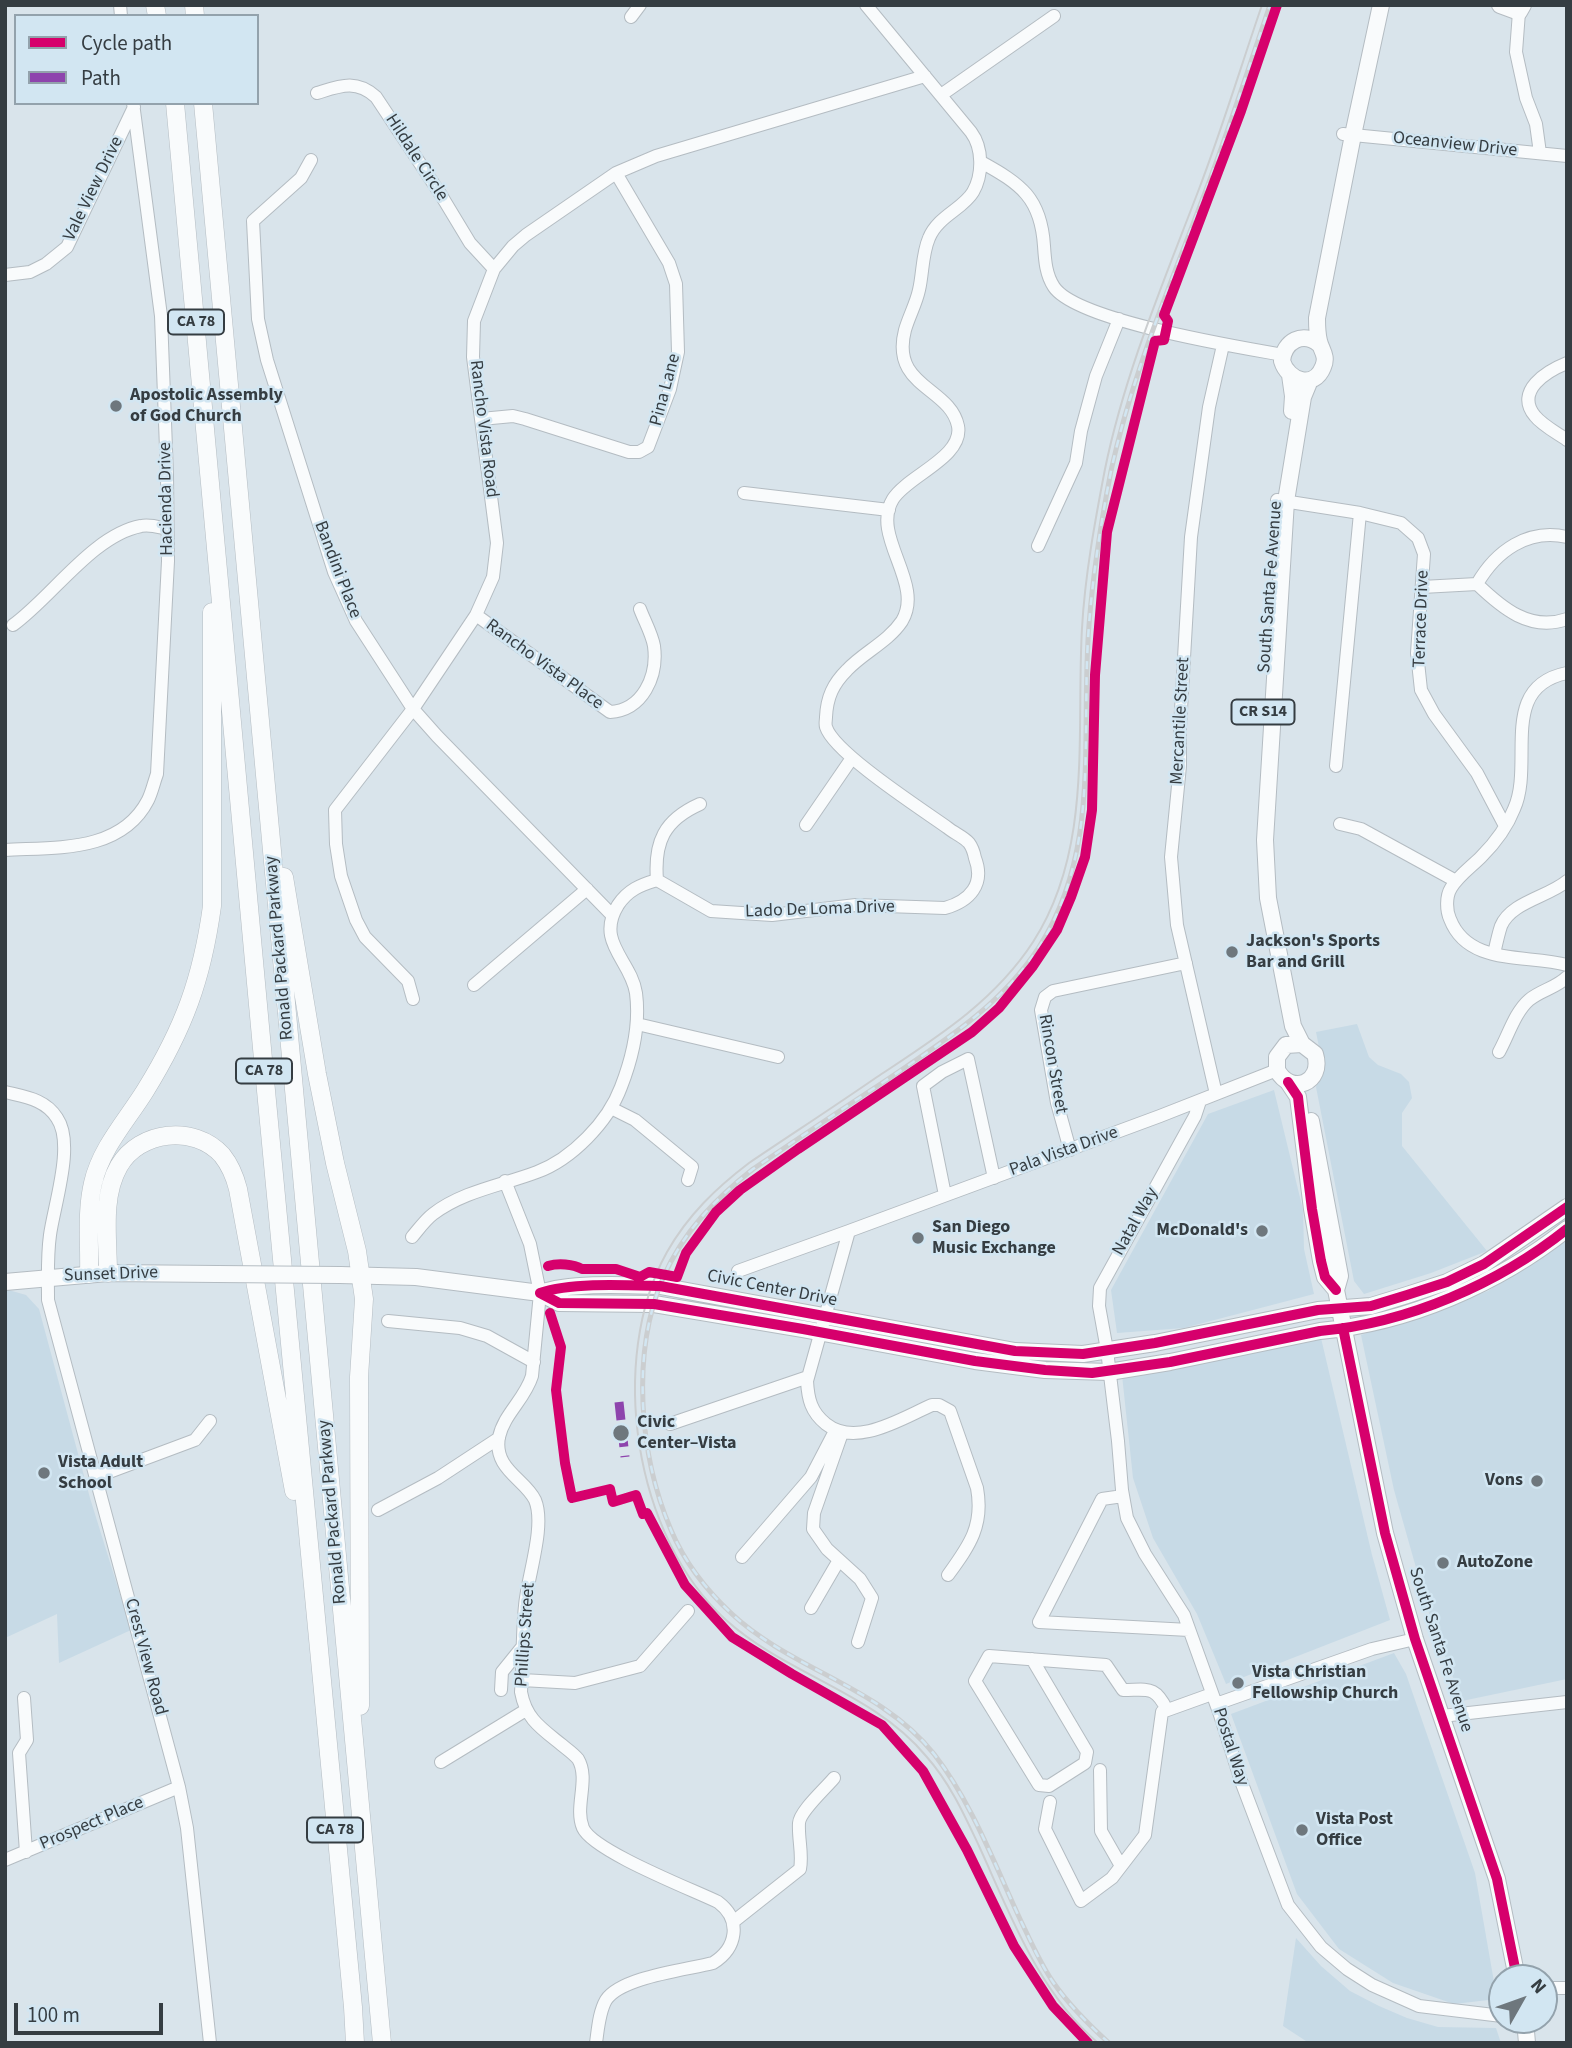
<!DOCTYPE html>
<meta charset="utf-8">
<style>
body{margin:0}
#map{position:relative;width:1572px;height:2048px;overflow:hidden;background:#d9e4eb;font-family:"Source Sans 3",sans-serif}
canvas{display:block}
.frame{position:absolute;inset:0;border:7px solid #353d42;pointer-events:none}
.legend{position:absolute;left:14px;top:14px;width:245px;height:91px;box-sizing:border-box;background:#d2e6f2;border:2px solid #93a2ac;margin:0;padding:9px 12px;list-style:none;font-size:21px;color:#353d42}
.legend li{display:flex;align-items:center;gap:14px;height:35px}
.legend b{width:35px;border:2px solid #93a2ac}
.north{position:absolute;left:1488px;top:1964px;width:70px;height:70px;box-sizing:border-box;background:#d2e6f2;border:2px solid #93a2ac;border-radius:50%;rotate:50deg;font-size:19px;font-weight:700;line-height:28px;text-align:center;color:#353d42}
.north::after{content:'';display:block;margin:auto;width:24px;height:32px;background:#6e777d;clip-path:polygon(50% 0,100% 100%,50% 72%,0 100%)}
.scale{position:absolute;left:14px;top:2003px;width:149px;height:32px;box-sizing:border-box;border:4px solid #353d42;border-top:0;padding-left:9px;font-size:21px;line-height:24px;white-space:nowrap;color:#353d42;-webkit-text-stroke:5px #d2e6f2;paint-order:stroke}
</style>
<div id="map">
<canvas width="1572" height="2048"></canvas>
<div class="frame"></div>
<ul class="legend">
<li><b style="height:9px;background:#d6006c"></b>Cycle path</li>
<li><b style="height:9px;background:#8e44ad"></b>Path</li>
</ul>
<div class="north">N</div>
<div class="scale">100 m</div>
</div>
<script>
const context = document.querySelector('canvas').getContext('2d');
context.lineJoin = 'round';
function paint(path, color) {
  context.fillStyle = color;
  context.fill(path, 'evenodd');
}
function strokePath(path, color, width, dash) {
  context.strokeStyle = color;
  context.lineWidth = width;
  context.lineCap = dash ? 'butt' : 'round';
  context.setLineDash(dash || []);
  context.stroke(path);
}
function label(font, color, halo, rows, align = 'center') {
  context.font = font + ' "Source Sans 3",sans-serif';
  context.lineWidth = 5;
  context.setLineDash([]);
  context.textBaseline = 'middle';
  context.strokeStyle = halo;
  context.fillStyle = color;
  for (const [text, x, y, turn = 0] of rows) {
    context.save();
    context.translate(x, y);
    context.rotate((+turn || 0) * Math.PI / 180);
    context.textAlign = isNaN(turn) ? turn : align;
    if (halo) context.strokeText(text, 0, 0);
    context.fillText(text, 0, 0);
    context.restore();
  }
}
paint(new Path2D(`
 M1357 1024 1369 1057 1378 1065 1401 1074 1409 1082 1412 1098 1402 1113V1146L1487 1251 1431 1273 1364 1294 1354 1281 1316 1087 1319 1079 1321 1057 1316 1032Z
 M1274 1090 1303 1210 1304 1249 1314 1294 1184 1328 1117 1333 1111 1290 1208 1114Z
 M1567 1238V1679L1462 1701 1430 1617 1394 1490 1361 1335 1488 1291Z
 M5 1289 26 1295 39 1309 90 1498 131 1630 59 1663 57 1614 5 1638Z
 M1321 1338 1372 1555 1390 1620 1226 1684 1197 1614 1153 1538 1133 1478 1122 1375Z
 M1394 1653 1406 1674 1475 1873 1497 1999 1454 2004 1393 1983 1339 1949 1297 1894 1231 1714Z
 M1296 1938 1321 1966 1350 1991 1379 2006 1407 2018 1438 2027 1496 2028 1501 2043H1309L1283 2026Z`), '#c7dae6');
const minor = new Path2D(`
 M120 5 121 16
 M1519 12 1516 52 1526 98 1536 124 1540 153
 M631 17 640 5
 M317 93C340 86 356 79 376 97L441 195 470 243 494 269
 M941 95 1054 16
 M1343 134 1567 156
 M311 160 301 178 253 221 258 319 267 360 334 572 356 621 413 709 437 736 612 915
 M981 162C1021 184 1041 198 1044 246 1045 261 1046 275 1054 287 1077 321 1239 347 1283 355
 M5 275 30 272 46 264 67 247 134 107
 M1567 363C1547 371 1514 391 1535 416 1542 425 1557 433 1567 440
 M481 419 513 416 525 419 629 452H639L648 447 670 389 678 352 676 284 669 263 616 173
 M744 493 889 510
 M1277 500 1360 513 1401 523 1418 538 1424 554 1417 653 1421 690 1434 714 1477 773 1505 826
 M1038 546 1076 463 1081 431 1096 376 1119 319
 M1477 584C1496 551 1528 528 1567 537
 M1422 587 1477 584C1502 608 1530 632 1567 619
 M476 615 610 712C643 710 658 676 654 646 652 634 644 620 640 609
 M13 625C52 597 93 535 141 526 150 524 158 527 167 529
 M1567 673C1497 687 1535 763 1514 809 1507 827 1494 844 1481 857 1471 867 1458 876 1451 888 1446 896 1446 910 1450 919 1468 966 1526 954 1567 965
 M1336 766 1360 513
 M1340 824 1361 829 1456 881
 M806 825 852 758
 M5 850C55 847 121 853 148 800 152 792 154 782 157 774L168 561 167 475 161 316 133 103
 M657 880C654 842 664 820 700 804
 M1494 954C1496 945 1498 935 1501 926 1511 902 1548 897 1567 881
 M474 985 587 889
 M413 999 408 981 365 937 356 920 341 876 336 844 335 810 413 709 476 615 493 577 497 543 473 357 474 321 494 269 513 246 526 235 616 173 656 156 925 76
 M637 1024 778 1057
 M1499 1052C1508 1036 1515 1012 1529 1000 1541 990 1556 988 1567 977
 M5 1092C25 1097 45 1099 57 1118 75 1144 54 1205 50 1235 47 1256 48 1279 48 1300L179 1787 187 1828 210 2043
 M1216 1094 1177 925 1171 857 1180 766V727L1191 537 1209 407 1223 345
 M1200 1101 1195 1116 1100 1288 1099 1306 1107 1350 1118 1441 1122 1490 1127 1518 1145 1554 1184 1615 1220 1715 1241 1781 1288 1905 1321 1947 1347 1969 1372 1985 1419 2006 1502 2016
 M611 1108 635 1120 692 1167 688 1180
 M1070 1150 1057 1103 1041 1010 1045 997 1053 991 1186 963
 M505 1181 530 1244 540 1293 532 1376C525 1399 504 1414 499 1437 493 1469 525 1479 535 1500 546 1526 527 1578 525 1606 522 1634 523 1663 521 1692 526 1719 541 1728 562 1745 567 1749 574 1754 578 1759 590 1779 574 1807 583 1828 593 1851 691 1889 718 1902 742 1920 737 1948 713 1963 686 1970 621 1977 606 2000 599 2012 598 2029 596 2043
 M945 1195 923 1086 942 1072 968 1059 994 1178
 M412 1237C418 1230 425 1220 433 1214 463 1191 503 1185 537 1172 572 1159 608 1122 621 1087 632 1059 640 1024 636 993 631 960 595 942 618 905 628 890 640 885 657 880L711 911 772 915 856 905 945 908C970 901 985 884 975 858 974 853 972 847 969 843 964 837 954 833 948 828 923 810 834 753 826 727 825 724 826 720 826 717 827 697 833 684 847 670 864 652 888 642 902 621 925 583 870 536 893 499 907 476 964 457 958 426 950 387 890 387 905 330 909 316 916 304 919 290 923 273 922 254 929 238 938 216 963 209 973 192 983 175 983 148 971 132L866 5
 M738 1271 849 1231
 M388 1321 460 1328 487 1336 534 1362
 M670 1424 808 1377
 M842 1433 814 1513 813 1529 827 1549 860 1579 872 1598 858 1642
 M96 1477 195 1440 210 1421
 M1123 1496 1102 1499 1039 1622 1189 1630
 M378 1510 438 1478 499 1438
 M742 1557 811 1477 835 1431
 M948 1575C969 1546 984 1526 977 1488L950 1411 939 1405H932C902 1418 856 1448 826 1424 811 1412 808 1399 807 1381L849 1231 1160 1116 1277 1070
 M811 1608 839 1560
 M1032 1659 1087 1752 1085 1763 1049 1786 1039 1785 975 1681 989 1656 1106 1665 1123 1690C1148 1690 1155 1685 1167 1710
 M522 1680 575 1683 640 1666 688 1611
 M501 1690 502 1672 523 1646
 M24 1698 27 1740 19 1753 26 1852
 M1216 1704 1372 1649 1415 1639
 M1442 1716 1567 1702
 M441 1762 526 1710
 M1100 1770 1101 1831 1121 1866
 M1050 1802 1045 1829 1081 1901 1112 1878 1145 1835 1162 1712 1212 1694
 M5 1860 179 1787
 M733 1922 800 1869C803 1854 798 1839 799 1823 800 1811 825 1789 834 1778
 M1544 1988H1567`);
const major = new Path2D(`
 M1500 5 1519 12 1523 5
 M1319 344C1303 331 1284 341 1282 361 1288 381 1314 390 1323 367 1328 356 1321 350 1319 341 1317 333 1317 325 1317 318L1353 135 1381 5
 M1290 375 1293 396 1292 411
 M1302 1044 1286 1045 1277 1057V1070C1291 1096 1324 1083 1315 1054L1302 1044 1293 1026 1268 898 1265 840 1286 501 1303 397 1310 380
 M1288 1082 1298 1097 1312 1209 1321 1261 1325 1277 1336 1290 1385 1533 1415 1639 1497 1879 1517 1978
 M1311 1121 1340 1276 1336 1290
 M340 1275 416 1277 540 1293 559 1303 654 1304 803 1329 975 1361 1045 1370 1109 1372 1170 1362 1320 1331C1408 1323 1498 1284 1567 1229
 M5 1282 108 1273 217 1274
 M540 1293C571 1282 626 1285 660 1286L1015 1351 1083 1354 1155 1343 1318 1310 1371 1306 1407 1295 1447 1282 1484 1264 1567 1207
 M1525 2020 1527 2043`);
const highway = new Path2D(`
 M155 5 157 16
 M194 5 195 16
 M175 103 263 1059 353 2007 355 2043
 M203 103 382 2043
 M284 877 317 1074 335 1163 357 1251 364 1299 359 1377 360 1706
 M108 1273C108 1239 101 1197 119 1166 139 1131 194 1124 222 1155 230 1165 235 1177 238 1189L294 1491
 M89 1274C90 1245 86 1212 93 1183 101 1148 127 1120 145 1091 184 1028 202 979 212 906V612`);
strokePath(minor, '#b4bcc2', 14);
strokePath(major, '#b4bcc2', 18);
strokePath(highway, '#b4bcc2', 19);
strokePath(minor, '#f9fbfc', 12);
strokePath(major, '#f9fbfc', 16);
strokePath(highway, '#f9fbfc', 18);
strokePath(new Path2D(`
 M1098 2043C1038 1991 1011 1916 979 1846 964 1814 950 1783 926 1756 873 1692 787 1675 726 1620 634 1537 607 1360 667 1252 688 1215 716 1188 749 1163 792 1134 835 1106 877 1077 936 1038 994 1002 1033 942 1093 849 1076 734 1082 628 1085 575 1095 521 1105 469 1125 372 1164 281 1199 189 1222 129 1241 66 1262 5`), '#cbced0', 2);
const rail = new Path2D(`
 M1109 2043C1089 2025 1069 2005 1053 1982 1040 1963 1030 1940 1020 1919 994 1863 972 1803 934 1754 881 1687 792 1670 732 1614 707 1591 684 1561 671 1530 639 1455 631 1353 663 1278 683 1232 715 1199 753 1169 796 1140 839 1111 882 1083 941 1043 1000 1007 1039 947 1102 848 1080 735 1089 625 1093 573 1101 522 1111 471 1132 374 1171 283 1206 190 1229 129 1249 67 1270 5`);
strokePath(rail, '#cbced0', 5);
strokePath(rail, '#d2e6f2', 2.5, [8]);
const majorBridge = new Path2D(`
 M217 1274 340 1275`);
strokePath(majorBridge, '#b4bcc2', 18, []);
strokePath(majorBridge, '#f9fbfc', 16);
strokePath(new Path2D(`
 M619 1402 625 1457`), '#8e44ad', 9, [18, 9]);
strokePath(new Path2D(`
 M1288 1082 1298 1097 1299 1106 1312 1209 1321 1261 1325 1277 1336 1290
 M548 1266C558 1263 573 1264 582 1269H616L640 1277 649 1272 677 1277 686 1253 716 1212 740 1190 798 1149 972 1032 999 1008 1033 966 1057 930 1071 897 1085 857 1092 810 1095 675 1107 532 1155 341 1164 340 1168 321 1164 315 1241 111 1277 5
 M540 1293C571 1282 626 1285 660 1286L1015 1351 1083 1354 1155 1343 1318 1310 1371 1306 1407 1295 1447 1282 1484 1264 1567 1207
 M540 1293 559 1303 654 1304 803 1329 975 1361 1045 1370 1092 1373 1170 1362 1320 1331C1408 1323 1498 1284 1567 1229
 M550 1313 561 1347 556 1390 565 1463 572 1498 610 1489 613 1502 636 1495 643 1514 647 1513 685 1585 732 1637 792 1674 882 1725 923 1771 967 1850 1014 1946 1053 2006 1088 2043
 M1343 1328 1385 1533 1415 1639 1497 1879 1517 1978`), '#d6006c', 10);
for (const [x, y, r, color] of [
 [116,406,7,"#6e777d"],
 [1232,952,7,"#6e777d"],
 [1262,1231,7,"#6e777d"],
 [918,1238,7,"#6e777d"],
 [621,1433,9,"#6e777d"],
 [44,1473,7,"#6e777d"],
 [1537,1481,7,"#6e777d"],
 [1443,1563,7,"#6e777d"],
 [1238,1683,7,"#6e777d"],
 [1302,1830,7,"#6e777d"]
]) {
  const dot = new Path2D();
  dot.arc(x, y, r, 0, 2 * Math.PI);
  context.fillStyle = color;
  context.fill(dot);
  strokePath(dot, '#d2e6f2', 2.5);
}
for (const [x, y, w] of [
 [196,322,56],
 [1263,712,63],
 [264,1071,56],
 [335,1830,56]
]) {
  const box = new Path2D();
  box.roundRect(x - w / 2, y - 12.5, w, 25, 5);
  context.fillStyle = '#d2e6f2';
  context.fill(box);
  strokePath(box, '#353d42', 2);
}
label('bold 16px', '#353d42', null, [
 ["CA 78",196,322],
 ["CR S14",1263,712],
 ["CA 78",264,1071],
 ["CA 78",335,1830]
]);
label('18px', '#353d42', '#d2e6f2', [
 ["Oceanview Drive",1455,145,6],
 ["Hildale Circle",416,158,57],
 ["Vale View Drive",94,189,-64],
 ["Pina Lane",666,390,-75],
 ["Rancho Vista Road",483,429,83],
 ["Hacienda Drive",167,499,-91],
 ["Bandini Place",337,570,69],
 ["South Santa Fe Avenue",1271,587,-86],
 ["Terrace Drive",1422,619,-88],
 ["Rancho Vista Place",544,665,36],
 ["Mercantile Street",1181,721,-87],
 ["Lado De Loma Drive",820,910,-2],
 ["Ronald Packard Parkway",280,948,-95],
 ["Rincon Street",1052,1064,80],
 ["Pala Vista Drive",1064,1152,-20],
 ["Natal Way",1136,1222,-61],
 ["Sunset Drive",111,1275,-2],
 ["Civic Center Drive",772,1289,11],
 ["Ronald Packard Parkway",333,1512,-95],
 ["Phillips Street",526,1635,-86],
 ["South Santa Fe Avenue",1440,1650,72],
 ["Crest View Road",145,1657,75],
 ["Postal Way",1230,1747,72],
 ["Prospect Place",92,1824,-23]
]);
label('bold 18px', '#353d42', '#d2e6f2', [
 ["Apostolic Assembly",130,396],
 ["of God Church",130,417],
 ["Jackson's Sports",1246,942],
 ["Bar and Grill",1246,963],
 ["San Diego",932,1228],
 ["Music Exchange",932,1249],
 ["McDonald's",1248,1231,"right"],
 ["Civic",637,1423],
 ["Center–Vista",637,1444],
 ["Vista Adult",58,1463],
 ["School",58,1484],
 ["Vons",1523,1481,"right"],
 ["AutoZone",1457,1563],
 ["Vista Christian",1252,1673],
 ["Fellowship Church",1252,1694],
 ["Vista Post",1316,1820],
 ["Office",1316,1841]
], 'left');
</script>
